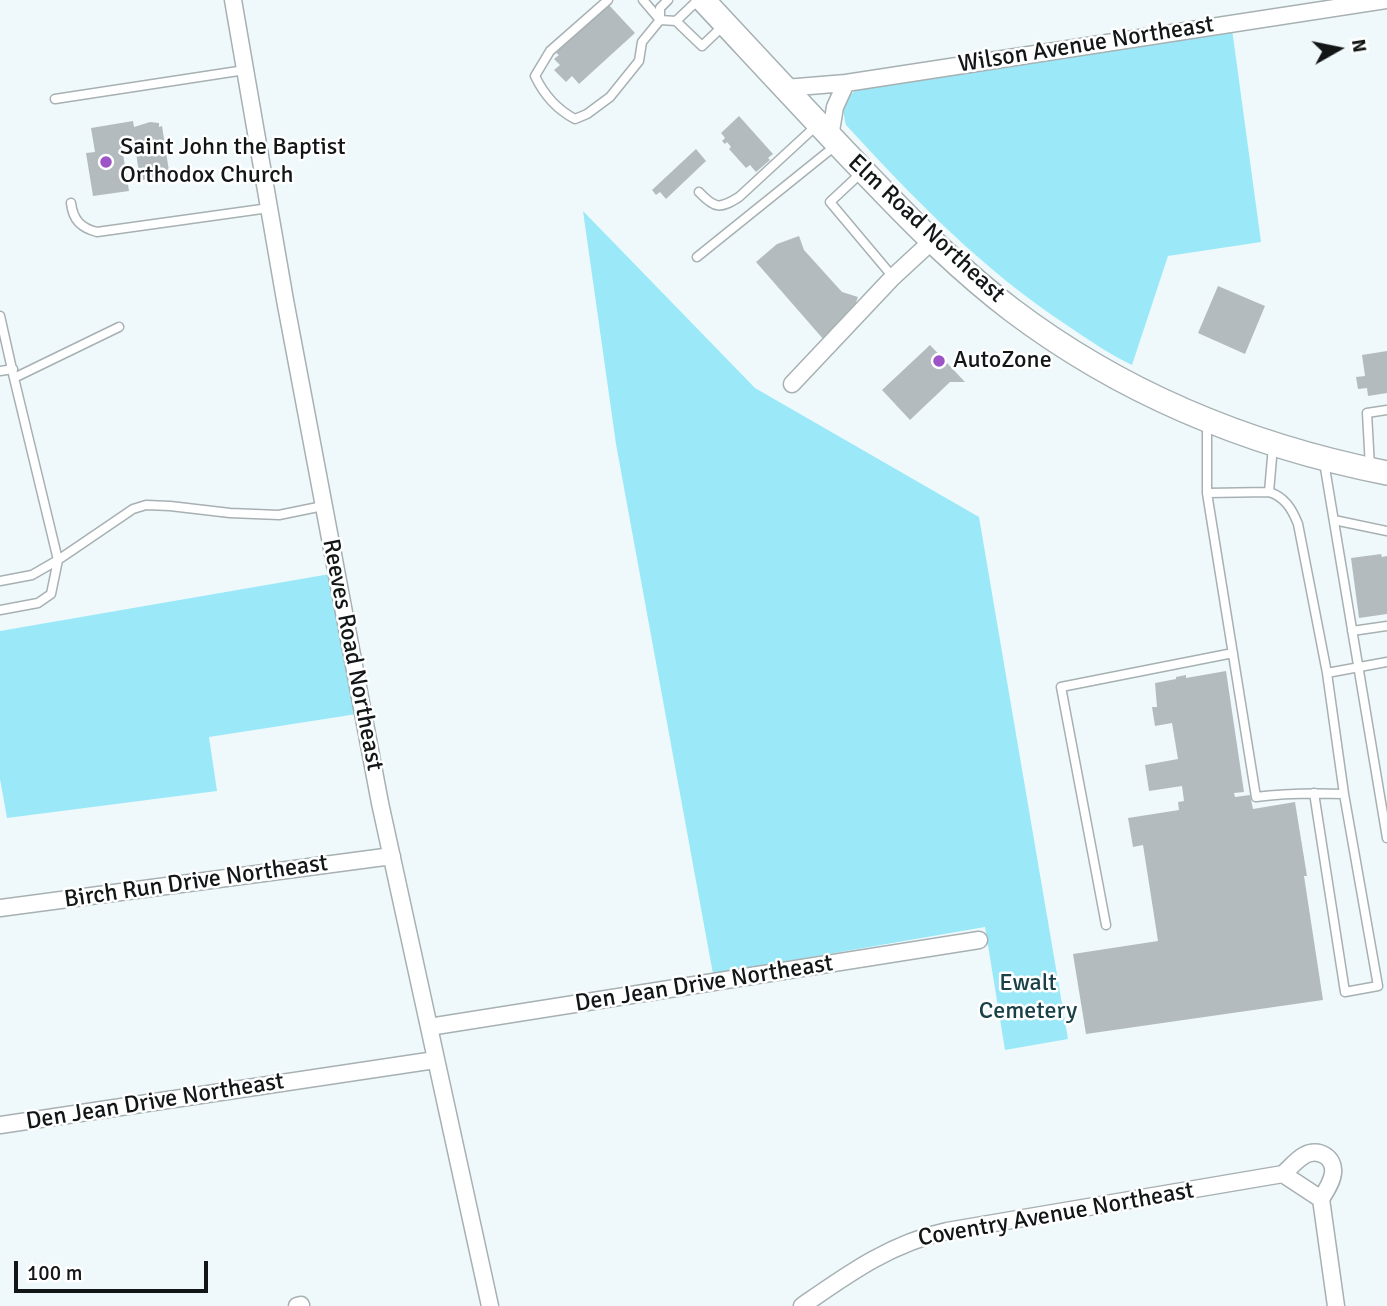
<!DOCTYPE html>
<style>
body{margin:0}
#map{position:relative;width:1387px;height:1306px;overflow:hidden;background:#eff9fb;font-family:Signika,sans-serif}
canvas{display:block}
.north{position:absolute;left:1303px;top:14px;width:70px;height:70px;-webkit-text-stroke:5px #fff;paint-order:stroke;rotate:81deg;font-size:19px;font-weight:700;line-height:28px;text-align:center;color:#121616}
.north::after{content:'';display:block;margin:auto;width:24px;height:32px;background:#121616;clip-path:polygon(50% 0,100% 100%,50% 72%,0 100%)}
.scale{position:absolute;left:14px;top:1261px;width:194px;height:32px;box-sizing:border-box;border:4px solid #121616;border-top:0;padding-left:9px;font-size:21px;line-height:24px;white-space:nowrap;color:#121616;-webkit-text-stroke:5px #fff;paint-order:stroke}
</style>
<div id="map">
<canvas width="1387" height="1306"></canvas>
<div class="north">N</div>
<div class="scale">100 m</div>
</div>
<script>
const context = document.querySelector('canvas').getContext('2d');
context.lineJoin = 'round';
function paint(path, color) {
  context.fillStyle = color;
  context.fill(path, 'evenodd');
}
function strokePath(path, color, width, dash) {
  context.strokeStyle = color;
  context.lineWidth = width;
  context.lineCap = dash ? 'butt' : 'round';
  context.setLineDash(dash || []);
  context.stroke(path);
}
function label(font, color, halo, rows, align = 'center') {
  context.font = font + ' Signika,sans-serif';
  context.lineWidth = 5;
  context.setLineDash([]);
  context.textBaseline = 'middle';
  context.strokeStyle = halo;
  context.fillStyle = color;
  for (const [text, x, y, turn = 0] of rows) {
    context.save();
    context.translate(x, y);
    context.rotate((+turn || 0) * Math.PI / 180);
    context.textAlign = isNaN(turn) ? turn : align;
    if (halo) context.strokeText(text, 0, 0);
    context.fillText(text, 0, 0);
    context.restore();
  }
}
paint(new Path2D(`
 M1232 29 1261 242 1168 256 1132 365C1109 354 1089 340 1068 326 983 270 914 199 846 125 841 105 844 96 862 87Z
 M583 211 755 388 979 517 1068 1039 1005 1050 985 927 713 974 616 444Z
 M330 574 357 714 209 737 217 791 7 818 0 779V631Z`), '#9be9f8');
paint(new Path2D(`
 M608 4 635 33 579 84 572 76 566 82 554 70 560 65 554 59 559 55 556 53Z
 M739 116 773 154 768 158 770 160 756 172 750 165 746 168 729 149 731 147 727 142 725 144 722 141 725 138 721 133Z
 M133 121 134 127 150 122 159 123V127L162 126 169 171 162 172 163 178 140 180 135 146 126 148 127 153 123 154 129 191 93 196 86 153 95 152 91 128Z
 M696 149 706 161 666 199 660 192 656 195 652 190Z
 M799 236 804 250 842 292 858 297 850 318 824 340 756 262 777 244Z
 M1218 286 1265 306 1245 354 1198 333Z
 M930 345 965 382H950L910 420 882 390Z
 M1387 351V393L1368 396 1367 388 1358 389 1356 377 1365 376 1362 355Z
 M1381 554 1382 557 1387 556V614L1359 618 1351 558Z
 M1226 671 1244 792 1234 793 1235 797 1250 795 1253 809 1295 802 1307 876H1304L1323 1000 1086 1034 1073 954 1158 941 1143 845 1133 847 1128 818 1179 810 1178 802 1184 801 1182 786 1149 791 1145 765 1178 759 1172 723 1155 726 1152 707H1157L1155 683 1176 679V677L1186 675V678Z`), '#b3bbbf');
const service = new Path2D(`
 M608 0 550 51 535 76C544 95 556 109 575 119L587 114 610 97 639 61 642 42 660 20V8L668 0
 M643 0 660 20 676 21 702 46 724 25
 M676 21 698 0
 M55 99 245 70
 M861 173 830 202 893 277
 M699 192C715 209 720 209 739 197L816 126
 M71 203C73 220 81 228 97 232L269 208
 M697 257 835 146
 M0 316 14 378
 M0 371 13 369
 M1207 424V493L1256 797C1286 793 1314 793 1344 794L1378 986 1345 992 1314 793
 M1324 462 1387 838
 M1370 467 1367 413 1387 410
 M1269 492 1273 446
 M1207 493 1269 492C1285 497 1292 509 1298 524L1327 673 1387 662
 M1334 520 1387 531
 M0 581 32 575 58 560 14 378 119 327
 M0 610 38 603 51 594 58 560 133 509 146 505 170 506 230 513 279 515 323 506
 M1352 631 1387 626
 M1327 673 1344 794
 M1106 925 1061 687 1233 653`);
const minor = new Path2D(`
 M233 0 285 300 380 803 490 1306
 M785 88 846 83 1387 0
 M830 137 835 107 846 83
 M792 384 893 277 932 241
 M0 908 392 856
 M429 1027 979 940
 M0 1125 435 1060
 M1283 1174C1290 1168 1297 1159 1305 1155 1318 1148 1335 1157 1333 1173 1332 1182 1326 1191 1321 1199
 M1321 1199 1336 1306
 M297 1306 301 1305
 M802 1306C848 1274 891 1243 947 1231L1283 1174 1321 1199`);
const secondary = new Path2D(`
 M703 0C760 61 816 122 873 181 917 227 962 272 1012 310 1123 394 1251 446 1387 473`);
strokePath(service, '#a7b0b2', 11);
strokePath(minor, '#a7b0b2', 19);
strokePath(secondary, '#a7b0b2', 26);
strokePath(service, '#fff', 8);
strokePath(minor, '#fff', 16);
strokePath(secondary, '#fff', 23);
for (const [x, y, r, color] of [
 [106,162,7,"#9d54c7"],
 [939,361,7,"#9d54c7"]
]) {
  const dot = new Path2D();
  dot.arc(x, y, r, 0, 2 * Math.PI);
  context.fillStyle = color;
  context.fill(dot);
  strokePath(dot, '#fff', 2.5);
}
label('24px', '#121616', '#fff', [
 ["Wilson Avenue Northeast",1086,45,-9],
 ["Elm Road Northeast",926,229,43],
 ["Reeves Road Northeast",352,655,79],
 ["Birch Run Drive Northeast",196,882,-8],
 ["Den Jean Drive Northeast",704,984,-9],
 ["Den Jean Drive Northeast",155,1102,-9],
 ["Coventry Avenue Northeast",1056,1215,-10]
]);
label('24px', '#121616', '#fff', [
 ["Saint John the Baptist",120,148],
 ["Orthodox Church",120,176],
 ["AutoZone",953,361]
], 'left');
label('24px', '#184148', '#fff', [
 ["Ewalt",1028,984],
 ["Cemetery",1028,1012]
]);
</script>
